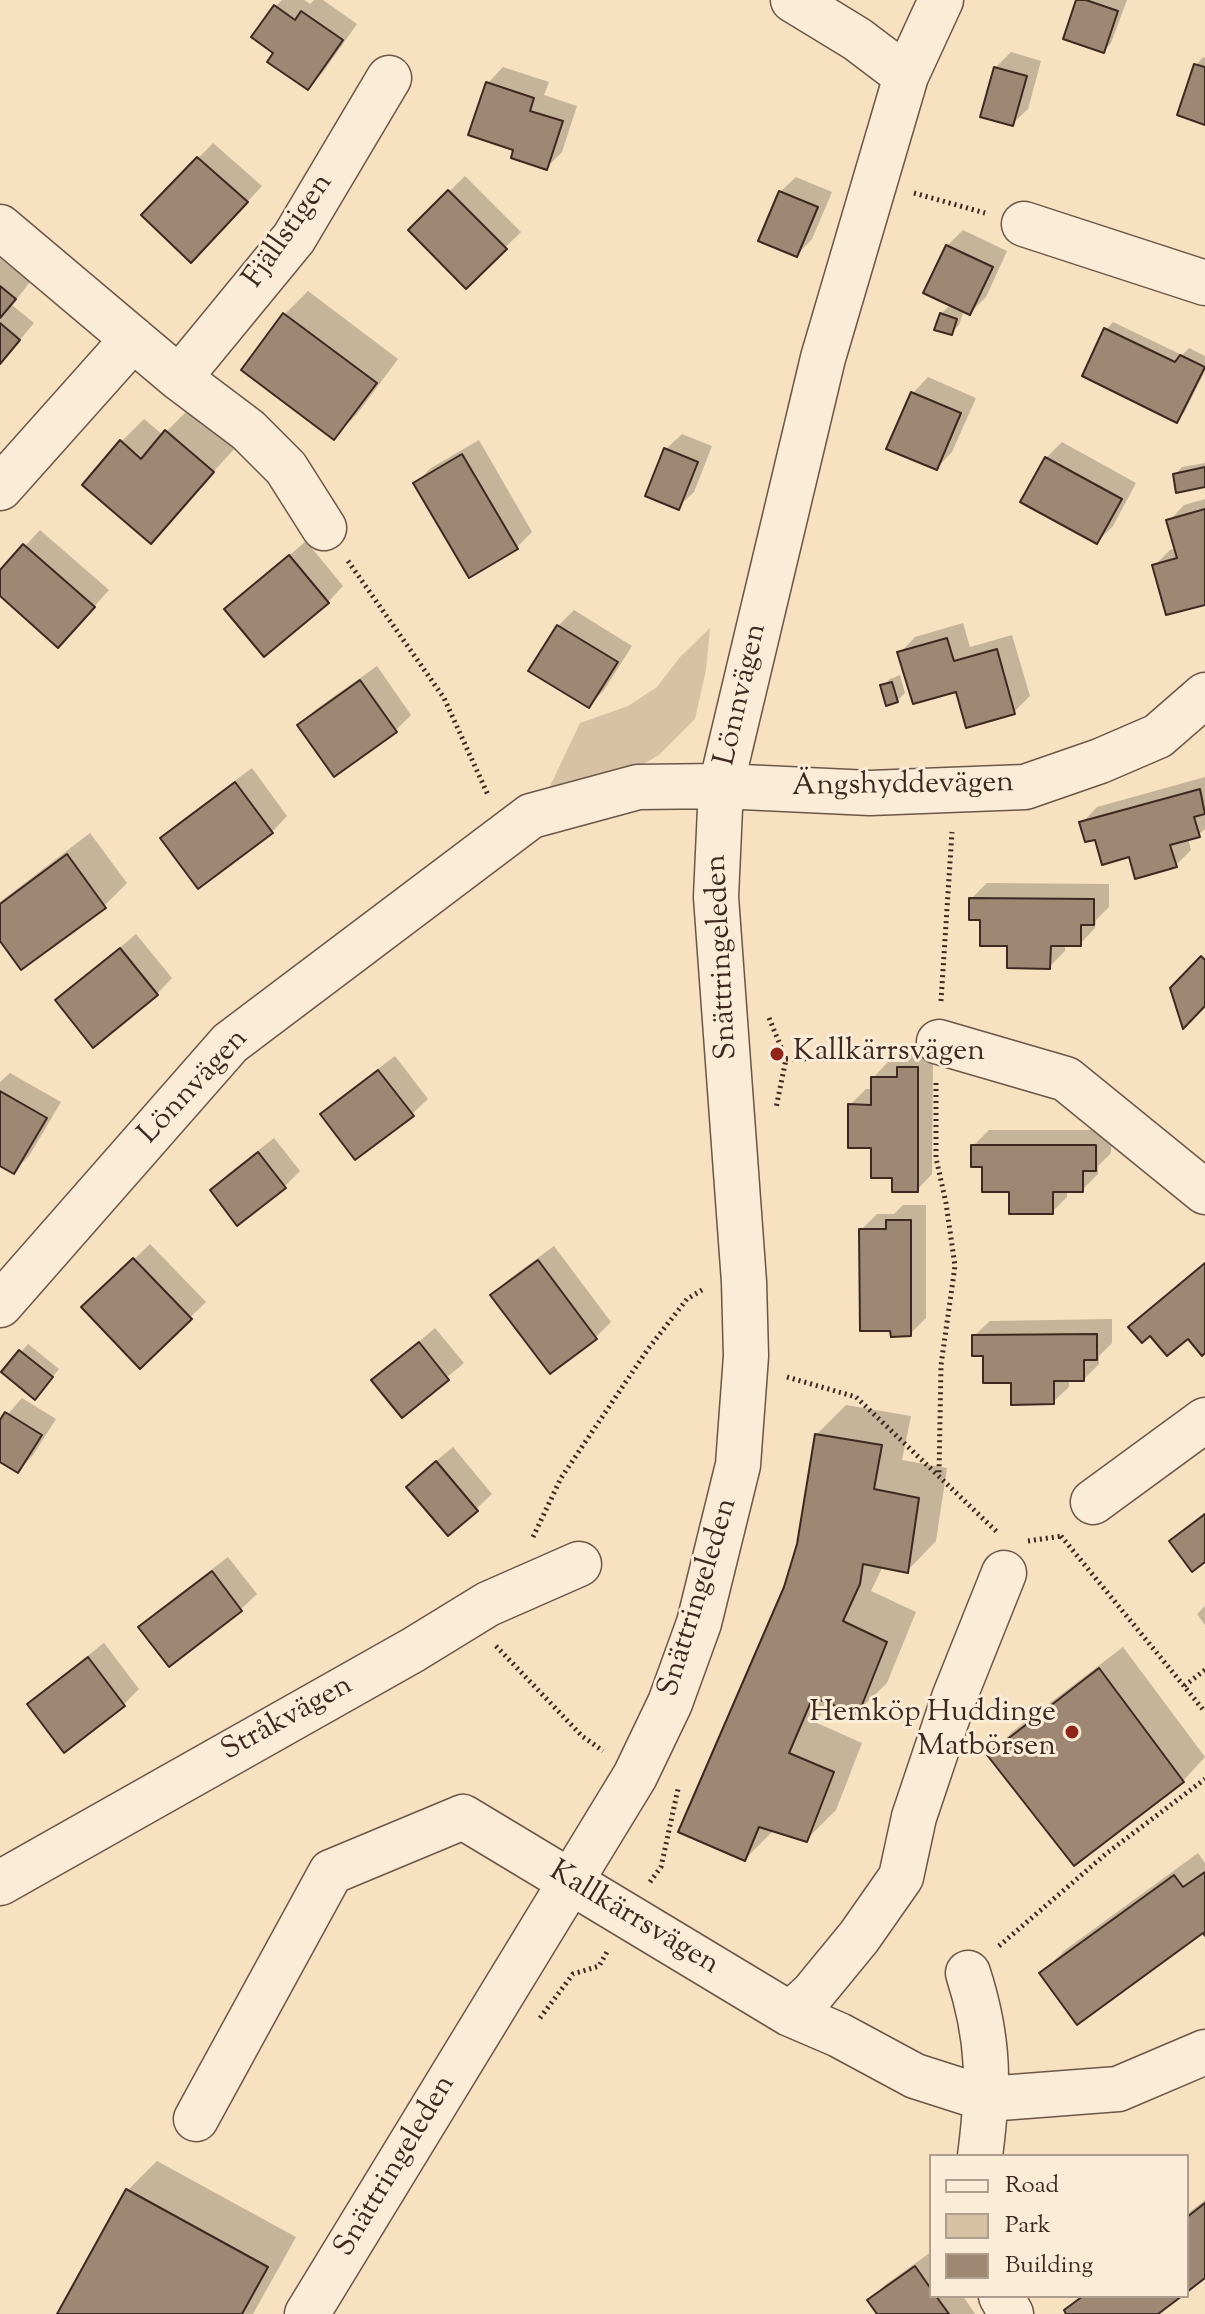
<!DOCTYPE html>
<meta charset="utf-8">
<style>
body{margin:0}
#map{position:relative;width:1205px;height:2314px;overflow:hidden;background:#f7e1c1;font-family:"Sorts Mill Goudy",serif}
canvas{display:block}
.legend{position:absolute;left:929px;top:2154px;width:260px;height:144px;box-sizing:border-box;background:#faecd7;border:2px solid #af9e8e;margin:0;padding:10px 14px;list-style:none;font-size:24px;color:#3e2820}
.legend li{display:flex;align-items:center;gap:16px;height:40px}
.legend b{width:40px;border:2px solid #af9e8e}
</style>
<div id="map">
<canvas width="1205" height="2314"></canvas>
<ul class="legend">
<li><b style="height:10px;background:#faecd7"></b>Road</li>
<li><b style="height:22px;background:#d8c2a6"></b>Park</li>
<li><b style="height:22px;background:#9e8874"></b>Building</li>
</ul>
</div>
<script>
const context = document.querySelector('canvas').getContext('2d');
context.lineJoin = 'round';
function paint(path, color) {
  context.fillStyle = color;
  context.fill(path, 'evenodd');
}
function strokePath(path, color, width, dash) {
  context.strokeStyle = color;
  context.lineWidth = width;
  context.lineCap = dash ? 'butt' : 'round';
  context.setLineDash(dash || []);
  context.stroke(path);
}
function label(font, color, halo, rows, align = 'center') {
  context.font = font + ' "Sorts Mill Goudy",serif';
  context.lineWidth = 6;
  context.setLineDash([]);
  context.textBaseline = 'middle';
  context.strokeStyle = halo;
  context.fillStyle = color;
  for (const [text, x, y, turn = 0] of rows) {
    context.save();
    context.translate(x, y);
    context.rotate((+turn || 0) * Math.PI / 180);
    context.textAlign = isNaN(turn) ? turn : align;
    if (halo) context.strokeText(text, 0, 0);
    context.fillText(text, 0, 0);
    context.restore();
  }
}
paint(new Path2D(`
 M710 628 706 670 695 719 659 755 612 782 542 803 580 723 628 706 657 687 680 657Z`), '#d8c2a6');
paint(new Path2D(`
 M282 0H304L310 4 314 0H323L357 24 323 72 308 87 276 53 275 7Z
 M1078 0H1127L1111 43 1104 51Z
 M1011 52 1041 61 1028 109 1012 124 995 68Z
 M1203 57 1205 58V122L1196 65Z
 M503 67 549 82 544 95 577 106 562 152 546 168 516 149 488 83Z
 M213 143 262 186 207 245 144 215Z
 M465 176 521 232 466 286 410 230Z
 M796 177 832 192 812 239 797 255 780 192Z
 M963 230 1007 251 986 297 970 313 964 310 959 325 951 333 941 314 951 304 947 246Z
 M0 258 30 282 12 305 34 323 0 364Z
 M308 291 398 359 357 414 334 437 244 369 285 314Z
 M1113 322 1182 355 1189 348 1205 356V371L1184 413 1176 420 1106 330Z
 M928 377 976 398 952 452 937 468 913 393Z
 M189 409 235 448 151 541 121 442 144 419 163 435Z
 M682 434 712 446 694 492 678 507 666 449Z
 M479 440 532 532 517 547 416 483 431 468Z
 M1062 442 1136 483 1113 526 1097 542 1023 501 1046 458Z
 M1205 463V484L1175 475 1182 467Z
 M1205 499V603L1154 566 1170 550 1176 548 1169 521 1184 505Z
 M40 530 109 590 74 629 0 594V573Z
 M306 541 343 586 328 602 227 609Z
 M574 610 632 646 604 690 589 706 558 626Z
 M963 623 970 647 1012 635 1030 696 1014 712 957 690 900 653 915 637Z
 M377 666 411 715 396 730 335 774 300 726 315 710Z
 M900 675 905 693 897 701 883 686 890 679Z
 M252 768 287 816 272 832 162 838 178 823Z
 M1205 777V829L1198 835 1188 838 1191 850 1176 865 1130 855 1097 837 1082 823 1097 807Z
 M90 833 127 883 104 906 0 938V902Z
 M987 883 1109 884V907L1096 920 1095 928 1080 944H1065V951L1049 967 1009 944 982 918 971 899Z
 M136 934 172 978 157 994 58 1000Z
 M914 1052H933L932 1174 917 1190 894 1176 850 1105 866 1089H873V1078L888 1062H904Z
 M395 1056 428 1099 412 1114 322 1115 338 1099Z
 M10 1073 61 1102 29 1156 14 1171 0 1163V1082Z
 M989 1130H1111V1153L1098 1166V1174L1082 1190H1067V1197L1052 1212 1011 1190 984 1165 973 1146Z
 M274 1138 300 1171 284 1187 212 1190 228 1174Z
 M903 1205H926V1318L910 1334 861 1230 877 1214H894Z
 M150 1244 206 1302 140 1366 84 1307Z
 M554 1246 611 1322 596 1337 550 1371 493 1295 508 1280Z
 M1112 1319V1343L1099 1356V1364L1084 1379H1069V1387L1053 1402 1013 1381 985 1354 974 1336 990 1321Z
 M435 1328 464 1363 402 1415 374 1380Z
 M28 1344 59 1369 42 1390 4 1372Z
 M22 1398 56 1419 33 1455 18 1471 0 1460V1423Z
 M846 1405 911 1416 902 1460 947 1468 936 1541 907 1571 883 1566 871 1591 916 1612 887 1683 857 1712 827 1700 817 1723 862 1743 836 1810 806 1840 774 1830 745 1859 786 1588 799 1544 817 1434Z
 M453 1447 492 1494 476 1509 424 1471Z
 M1205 1512V1559L1171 1541Z
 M228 1557 257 1594 241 1609 169 1664 141 1627 156 1612Z
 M1205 1606V1625L1197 1614Z
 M104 1643 139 1689 124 1704 64 1750 29 1704 45 1689Z
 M1123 1647 1205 1757 1183 1781 990 1755 1012 1732Z
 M1198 1853 1205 1863V1932L1042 1973 1065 1950Z
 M157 2161 296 2237 253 2314H59L127 2191Z
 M1205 2200V2276L1187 2290V2214Z
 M931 2252V2296H963L975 2314H880L870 2300 885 2285Z`), '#0003');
const building = new Path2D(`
 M1076 0H1086L1118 11 1104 53 1063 39Z
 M274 5 295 20 301 11 343 40 308 90 267 62 273 53 251 37Z
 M1194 64 1205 67V125L1177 115Z
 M994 67 1027 76 1013 126 980 117Z
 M486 82 534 98 530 111 563 121 547 170 511 158 513 150 468 135Z
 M197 157 248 202 191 263 141 215Z
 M448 190 507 249 466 289 408 230Z
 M779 191 818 207 797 257 758 241Z
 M946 245 993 267 970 315 923 293Z
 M0 286 16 299 0 318Z
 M283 313 377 383 334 440 241 370Z
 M940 313 957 319 952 335 934 330Z
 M0 323 20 340 0 364Z
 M1104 328 1175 362 1180 355 1205 367 1177 423 1082 376Z
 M911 392 961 413 937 470 886 449Z
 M165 430 214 472 151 544 82 485 120 440 141 459Z
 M664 448 698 462 679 510 645 496Z
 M462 454 518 549 469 578 413 483Z
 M1045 457 1122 499 1097 544 1020 502Z
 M1205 467V487L1176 493 1173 474Z
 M1205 509V605L1166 615 1152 565 1177 558 1166 520Z
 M23 544 95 607 58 648 0 596V570Z
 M289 555 329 603 264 657 224 609Z
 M557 625 618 662 589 708 528 671Z
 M947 638 954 661 997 649 1015 714 966 728 956 692 913 704 897 652Z
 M360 680 397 732 334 777 297 725Z
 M892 682 898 702 886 706 880 685Z
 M235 782 273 833 198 889 160 838Z
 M1200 789 1205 814 1194 817 1200 837 1170 845 1177 867 1135 879 1129 857 1102 865 1095 840 1085 842 1079 822Z
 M67 854 106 908 21 970 0 941V904Z
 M969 898 1094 899V925H1081V946H1051L1050 969 1007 968V946H980V920H969Z
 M120 948 158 995 93 1048 55 1000Z
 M1201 956 1205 960V1006L1183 1029 1170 988Z
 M897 1067H918V1192H892V1178H871V1148H848V1104L871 1105V1077H897Z
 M378 1070 414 1116 355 1160 320 1114Z
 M0 1091 47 1118 14 1174 0 1166Z
 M971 1145H1096V1171H1083V1192H1053V1214H1009V1192H982V1167H971Z
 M258 1152 286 1188 237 1226 210 1190Z
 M886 1220H911V1336L891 1337 890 1331H860L859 1229H886Z
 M133 1258 192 1319 140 1369 81 1307Z
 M538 1260 597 1339 550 1374 490 1295Z
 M1205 1263V1353L1202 1356 1188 1339 1167 1356 1150 1336 1142 1343 1128 1327Z
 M1097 1334V1360H1084V1381H1054V1404L1011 1405V1383H983V1356H972V1335Z
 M419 1342 449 1380 402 1418 371 1380Z
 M19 1350 53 1377 35 1400 1 1372Z
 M5 1412 42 1435 18 1473 0 1462V1420Z
 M815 1434 882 1445 874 1489 919 1498 908 1573 863 1564 860 1584 843 1621 887 1642 858 1715 813 1697 789 1753 834 1772 807 1842 759 1827 745 1861 678 1832 784 1587 797 1544Z
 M436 1461 478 1511 448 1536 406 1487Z
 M1205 1514V1562L1192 1572 1169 1541Z
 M212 1571 242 1611 169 1667 138 1627Z
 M88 1657 125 1706 64 1753 27 1704Z
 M1099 1668 1184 1782 1074 1866 987 1755Z
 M1205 1872V1936L1203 1933 1077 2025 1039 1973 1174 1875 1183 1887Z
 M126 2189 268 2267 242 2314H57Z
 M1205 2203V2278L1187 2292V2217Z
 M915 2266 931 2289V2296H936L949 2314H877L867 2300Z
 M1083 2296H1182L1158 2314H1066L1064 2310Z`);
paint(building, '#9e8874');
strokePath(building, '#3e2820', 2);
const minor = new Path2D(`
 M793 0 857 39 906 76
 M1024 224 1205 283
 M0 227 179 378 248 430 286 468 324 528
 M179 378 294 238 389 78
 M0 488 133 339
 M939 1042 1066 1079 1205 1192
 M0 1305 230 1043 531 816 638 787 721 786 870 793 1025 787 1100 761 1158 736 1205 695
 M1093 1502 1205 1420
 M0 1883 413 1650 488 1604 579 1564
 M968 1973C990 2041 989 2087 980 2156
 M790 2014 813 1993 859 1937 901 1877 914 1817 954 1698 1004 1573
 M196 2119 331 1872 463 1817 790 2014 839 2035 915 2076 987 2099 1118 2089 1205 2052
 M1001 2296 1011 2314
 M307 2314 635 1776 670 1703 699 1623 738 1465 746 1356 744 1282 716 897 721 786 823 358 906 76 941 0`);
strokePath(minor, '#6c5648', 47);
strokePath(new Path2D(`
 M914 193 985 213
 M348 561 444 698 488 795
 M941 1001 952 832
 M769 1018 786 1059 776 1108
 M786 1059 901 1058
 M936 1083V1158L946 1203 955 1266 941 1365 939 1475
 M787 1377 856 1397 997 1532
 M1061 1536 1184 1686
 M533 1537 561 1478 648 1349 687 1299 702 1290
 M1028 1541 1062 1536
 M496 1646 582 1736 603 1751
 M1205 1670 1184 1686 1205 1712
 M650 1882 661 1867 678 1789
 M999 1946 1107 1853 1205 1779
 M540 2018 573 1974 599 1966 607 1952`), '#3e2820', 5, [2, 4]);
strokePath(minor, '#faecd7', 44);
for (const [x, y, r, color] of [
 [777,1054,8,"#8f2418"],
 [1072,1732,8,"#8f2418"]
]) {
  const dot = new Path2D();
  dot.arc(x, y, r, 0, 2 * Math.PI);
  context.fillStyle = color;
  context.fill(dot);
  strokePath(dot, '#faecd7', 3);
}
label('30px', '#3e2820', '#faecd7', [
 ["Fjällstigen",290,232,-55],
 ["Lönnvägen",743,695,-77],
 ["Ängshyddevägen",903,787,-1],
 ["Snättringeleden",724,957,-93],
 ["Lönnvägen",195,1088,-47],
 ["Snättringeleden",700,1598,-73],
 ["Stråkvägen",288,1720,-29],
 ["Kallkärrsvägen",633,1920,31],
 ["Snättringeleden",397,2167,-59]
]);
label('30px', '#3e2820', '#faecd7', [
 ["Kallkärrsvägen",793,1054],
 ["Hemköp Huddinge",1056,1715,"right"],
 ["Matbörsen",1056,1749,"right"]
], 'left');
</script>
